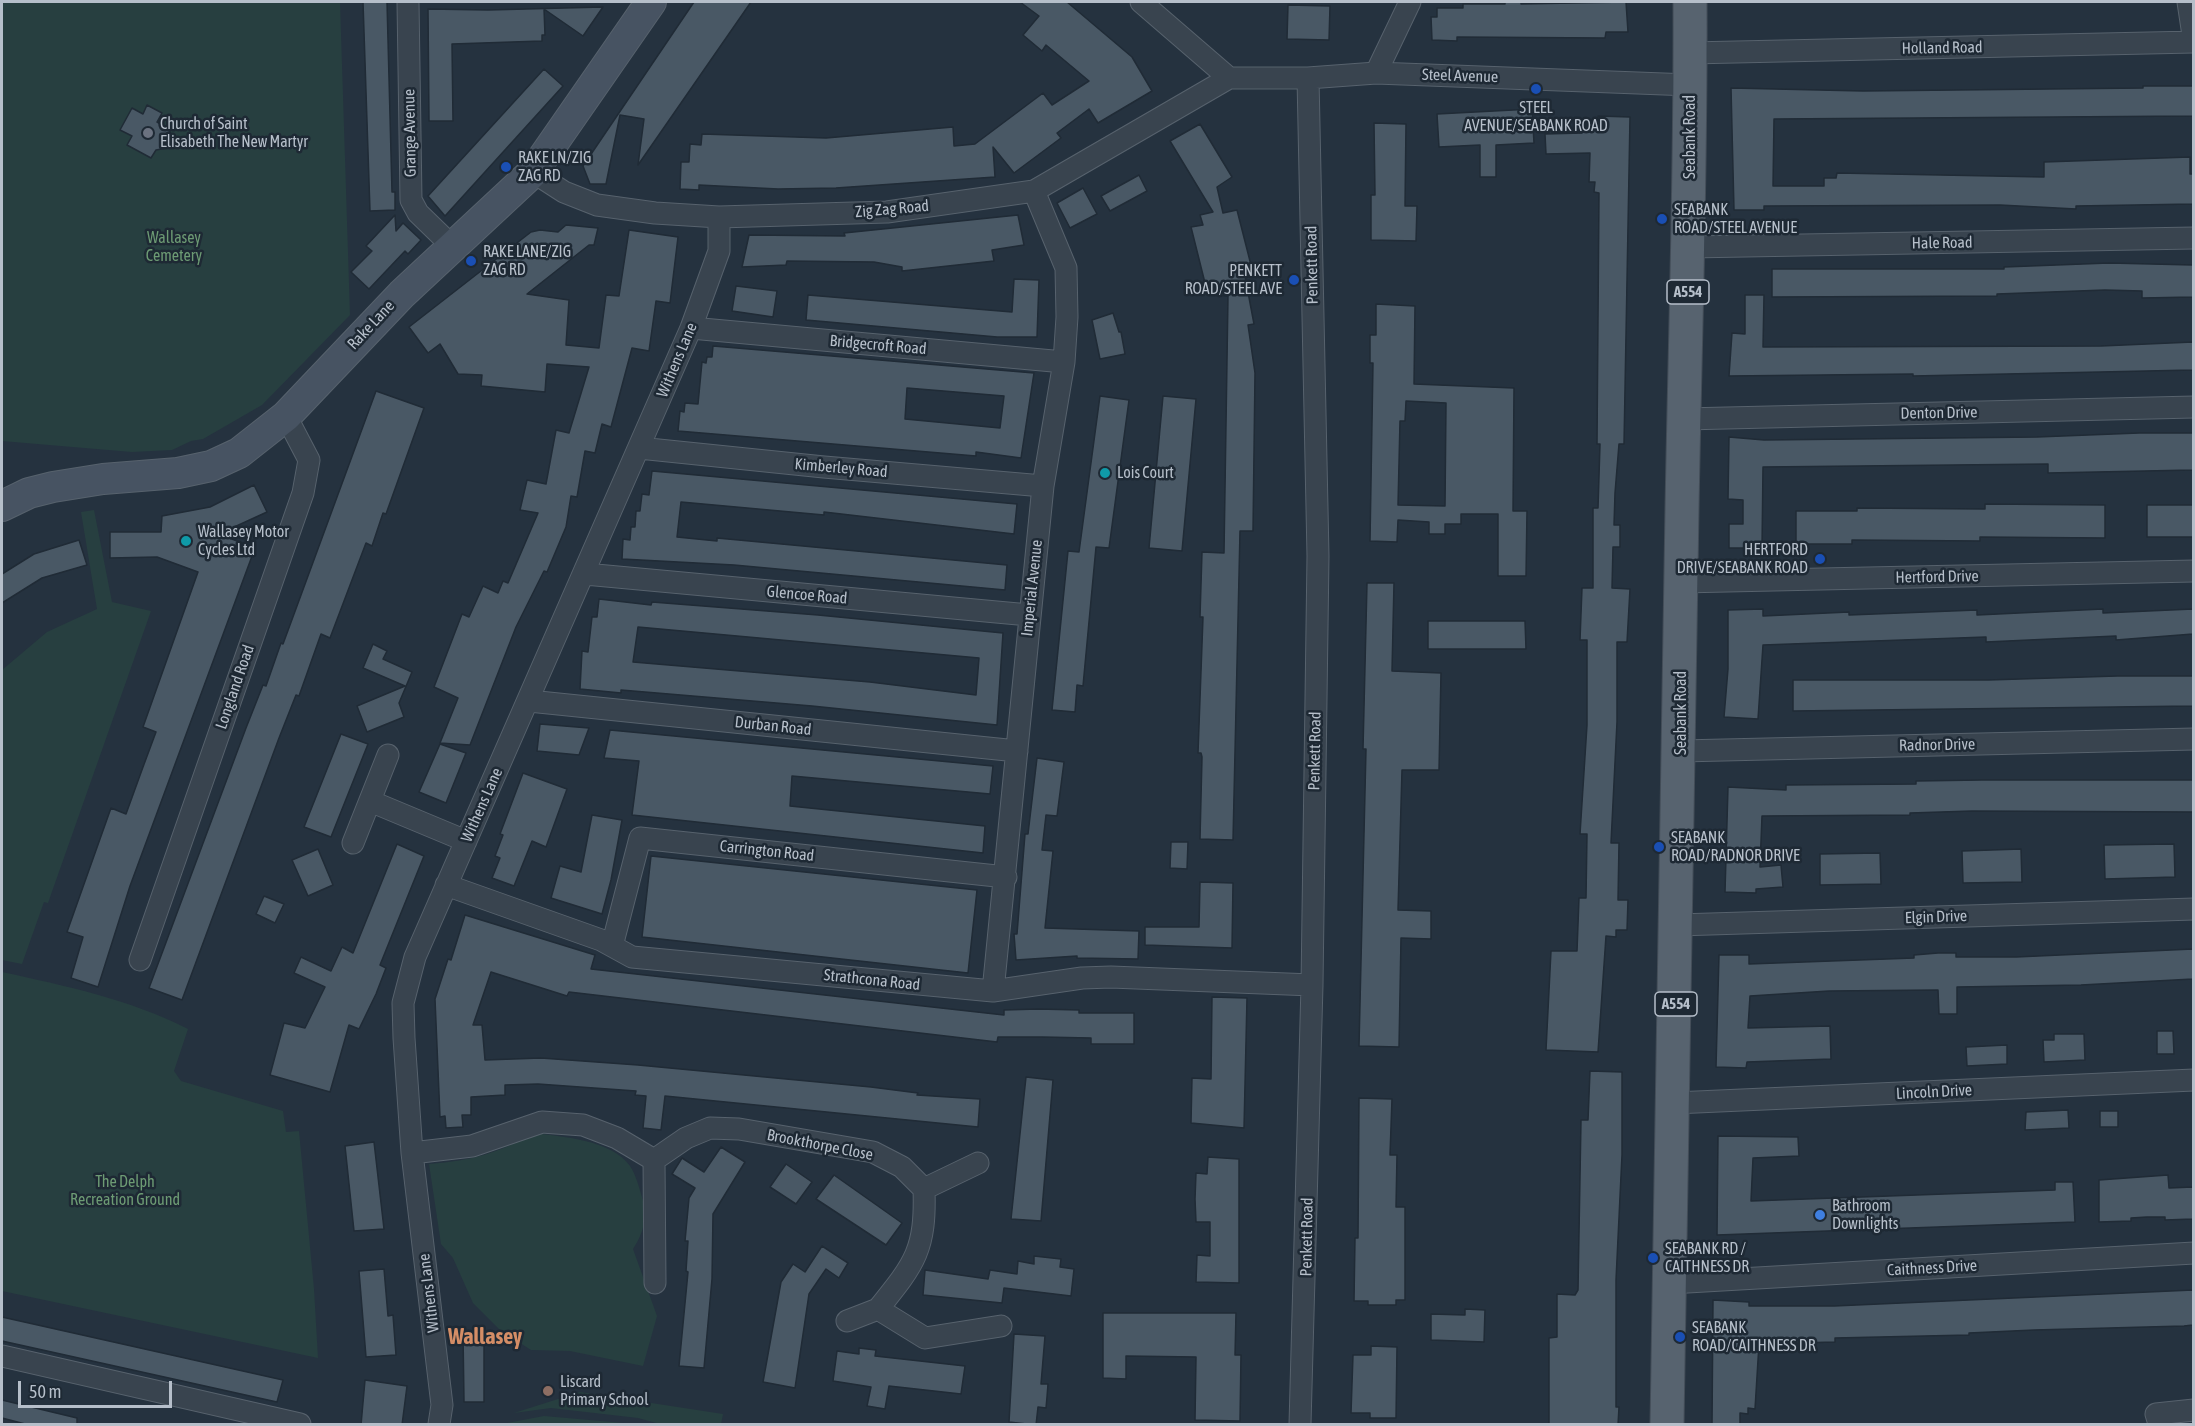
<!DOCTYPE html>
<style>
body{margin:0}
#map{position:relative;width:2195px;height:1426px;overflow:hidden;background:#25323f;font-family:"Asap Condensed",sans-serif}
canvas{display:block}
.frame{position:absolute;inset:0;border:3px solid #b6bfca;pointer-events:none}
.scale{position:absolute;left:18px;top:1381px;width:154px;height:27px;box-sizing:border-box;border:3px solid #b6bfca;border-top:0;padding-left:8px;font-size:18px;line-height:21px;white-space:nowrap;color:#b6bfca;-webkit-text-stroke:4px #1e2934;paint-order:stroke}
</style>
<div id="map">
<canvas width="2195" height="1426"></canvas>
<div class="frame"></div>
<div class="scale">50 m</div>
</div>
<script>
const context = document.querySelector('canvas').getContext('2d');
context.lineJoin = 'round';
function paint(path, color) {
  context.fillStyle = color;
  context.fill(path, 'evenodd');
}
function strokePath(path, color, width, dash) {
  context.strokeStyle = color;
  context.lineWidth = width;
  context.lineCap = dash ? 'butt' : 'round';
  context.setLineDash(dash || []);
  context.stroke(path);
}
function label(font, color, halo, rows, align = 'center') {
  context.font = font + ' "Asap Condensed",sans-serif';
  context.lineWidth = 5;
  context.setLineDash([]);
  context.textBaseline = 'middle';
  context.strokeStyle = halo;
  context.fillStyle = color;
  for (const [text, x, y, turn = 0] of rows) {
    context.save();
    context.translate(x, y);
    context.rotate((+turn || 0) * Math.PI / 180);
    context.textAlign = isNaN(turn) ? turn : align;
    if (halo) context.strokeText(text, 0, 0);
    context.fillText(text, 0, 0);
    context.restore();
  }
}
paint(new Path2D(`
 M2 2H340L350 315 262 405 203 439 191 441 172 450 132 452 2 441Z
 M94 510 112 602 151 611 48 903 44 902 22 964 2 960V670L47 632 97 609 81 512Z
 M2 972C66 986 129 999 188 1029L174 1071 181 1081 283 1111 286 1132 299 1131 314 1289 318 1358 2 1291Z
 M535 1133C563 1137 612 1140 630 1166 636 1175 639 1187 642 1197 648 1217 644 1232 633 1249L657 1316 643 1366 570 1351 531 1350 500 1330 473 1303 453 1258 441 1244 429 1164C474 1160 495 1154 535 1133Z
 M580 1392 723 1414 721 1424H660L638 1418 551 1408 514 1413Z
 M544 1416 635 1424H502Z`), '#273f40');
const building = new Path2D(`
 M363 2H387L392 192H395V210L370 211Z
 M694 2H751L638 165 644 119 620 115 606 184H590L583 166Z
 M1020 2H1067L1132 57 1152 91 1098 123 1089 109 1057 133 1061 138 1014 173 993 147 995 177 836 188 778 189 699 185V190L680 189 681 162H689L690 144 701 145 702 134 826 138 953 127 954 146 975 144 1043 93 1052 105 1089 81 1046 45 1042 51 1023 35 1039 16Z
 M1505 2H1521V4L1626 2 1628 32H1606L1605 38 1457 37V41L1432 40 1431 17H1437V8H1463V4H1505Z
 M1288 5 1330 6 1329 40 1287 39Z
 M603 7 583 36 544 9 545 35H542V41L452 44 453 121H429L428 9 488 10Z
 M544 69 563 86 445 216 428 196Z
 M2143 86H2193V116L1774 119 1773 186H1824V178H1836L1837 173 2044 177V162L2190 157V174H2193V204L2076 206V209L2000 205 1764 206V210H1734L1731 88 1863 91 2143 88Z
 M147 105 162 113 157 122 168 128 173 138 167 148 156 150 151 158 127 145 132 136 120 130 132 108 143 114Z
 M1532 109 1534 143 1496 145V177H1480V145L1439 147 1437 114Z
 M1598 116 1630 117 1624 444H1619L1615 493 1614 525H1620V547H1613L1612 588 1630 589 1627 642H1617V722L1611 843H1619L1618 900H1628L1627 930H1616V937L1606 936 1598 1052 1546 1050 1551 951H1577L1579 898H1586L1587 834H1580L1587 725V640H1580L1582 588H1593V508H1598L1600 444H1597L1599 193 1594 192 1595 182H1589L1590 153 1546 154 1545 134 1582 133V121L1598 122Z
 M1374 123 1406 124 1405 206H1417L1416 241 1371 240V195H1375Z
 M1200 124 1232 177 1217 187 1223 213 1237 210 1252 269 1244 271 1254 324 1248 325 1255 373 1253 531H1240L1233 840 1200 839 1202 757 1201 753H1198L1203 617H1200L1202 552 1224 553 1228 296 1208 295 1191 227 1203 225 1200 215 1213 212 1170 141Z
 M1139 175 1147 191 1110 211 1101 196Z
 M1083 188 1097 214 1070 228 1057 203Z
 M395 215 396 231 403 223 421 240 408 254 405 251 369 289 351 272 372 251 366 246Z
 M1018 215 1024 245 992 250 994 261 902 271V267L874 262 787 261 786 265 742 267 749 235 845 236 844 233Z
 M566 225 598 228 594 245H589L527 294 569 300 566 345 599 348 606 295 619 296 629 230 678 237 670 303 656 301 649 351 632 348 611 427 602 424 595 453 585 451 577 497 571 496 566 527 547 572 544 571 516 627 470 745 440 743 458 698 434 687 462 614 469 617 483 586 498 593 503 581 508 583 538 513 520 510 527 480 546 484 556 430 569 433 589 367 547 364 545 392 481 386 482 375 458 374 440 344 428 353 409 327 531 232 540 230 558 232Z
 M2109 263 2193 265V297L2142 298V291L2105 290 1997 294V296L1772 297V269H2004V267Z
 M1014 279 1039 280 1037 337H997L806 320 808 295 1012 312Z
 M736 286 777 291 773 317 732 311Z
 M1745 295H1764L1763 347 2101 346 2193 342V370L1913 376V374L1729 376 1732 333 1745 334Z
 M1376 304 1415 306 1414 384 1514 388 1513 511H1527L1526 576H1498V514H1461V524H1445V534H1429V522L1398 520 1397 542 1370 541 1373 363H1370V335H1376ZM1406 401 1446 403 1445 506 1398 505 1400 421H1405Z
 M1113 313 1119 332H1121L1125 354 1100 359 1092 320Z
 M713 346 1034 373 1021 458 976 452V456L678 431 680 411 684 412 685 403 698 404 702 362 706 363 707 357H712ZM907 388 1004 396 1000 428 905 419Z
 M376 391 424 408 386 514 383 513 372 546 366 543 330 638 321 634 299 696 296 695 279 738 182 1000 149 988 246 728 263 685 266 686 281 643 283 644Z
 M1100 396 1129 400 1109 548 1096 547 1083 686 1077 685 1075 712 1052 710 1068 551 1079 552Z
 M1163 396 1196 399 1182 551 1149 548Z
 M2139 433H2193V470L2048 473V464L1763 467 1762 548H1729V524H1743V500L1728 499 1729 437 1764 440 2037 437Z
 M652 471 1017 504 1014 534 824 512V515L681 502 677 537 717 541V538L1007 565 1005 590 734 565 622 559 623 539 630 540 631 527H635L636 511H640L642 494 649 495Z
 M254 485 267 512 219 534 255 548 130 886 98 987 71 978 83 937 67 932 111 808 126 814 143 767 156 732 143 727 198 572 157 557 110 558V532H161L162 516 210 507Z
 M1985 504 2105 505V538L1980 537V541L1852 540V544H1796V511H1857V508L1985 509Z
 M2147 505H2193V537H2147Z
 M79 540 87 565 42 578 2 603V574L34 554Z
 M1367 583H1394L1392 671 1441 673 1439 770H1402L1398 910 1431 911V939L1401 938 1399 1047 1359 1046 1366 749H1363Z
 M599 599 651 605 652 602 818 615 1003 633 997 725 812 706 621 690V693L580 689 582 651 588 652 592 617H597ZM638 627 979 658 976 695 870 682 633 662Z
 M1763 609V616L1849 612V615L1977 610V615L2103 609V613L2193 609V634L2116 640V636L1986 642V637L1763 645 1758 719 1724 717 1728 669V610Z
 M1428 621H1525L1526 649H1428Z
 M373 644 387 651 383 659 412 672 399 703 404 717 367 732 357 706 405 686 363 668Z
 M2117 676H2193V706L1793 711V680H1988Z
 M540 724 589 728 579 755 537 751Z
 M610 730 993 766 990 794 792 776 790 806 985 826 983 853 632 815 639 761 604 758Z
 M341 734 368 744 331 837 304 827Z
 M440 744 466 753 446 803 419 792Z
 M1037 758 1064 762 1057 816 1046 815 1042 850 1053 851 1045 928 1139 931 1138 959 1077 958V956L1016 960 1014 934H1017L1025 834H1028Z
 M523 773 567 789 546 847 532 841 514 886 492 878 500 858 495 856 503 835 500 834Z
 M1981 780H2193V812L1972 811 1910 813V815L1762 816 1760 867 1781 865 1783 887 1756 889V893L1725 892 1728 787 1786 790V785L1916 784V781Z
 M592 815 622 820 611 880 602 914 551 898 560 866 581 872Z
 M1171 842H1188L1187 869 1170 868Z
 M397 844 424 856 380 965 386 968 376 994 359 1029 349 1025 330 1092 270 1075 284 1023 305 1028 325 987 294 973 301 957 331 971 342 947 353 953Z
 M2174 844 2175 877 2105 879 2104 845Z
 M318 849 333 885 308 896 292 860Z
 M2021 849 2022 882 1963 883 1962 851Z
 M1880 853 1881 884 1820 885V854Z
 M651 856 977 890 968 973 642 937Z
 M1200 882 1233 883 1232 948 1145 945V927H1199Z
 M264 896 284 904 275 923 256 914Z
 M465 915 595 955 591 969 1004 1015V1010L1038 1009 1079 1010V1013H1134V1044H1091V1038L1042 1037H998L997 1042 569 992 567 996 491 972 473 1025H482L485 1060 541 1058 638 1065 871 1087 918 1093 917 1095 980 1099 978 1127 665 1096 661 1130 643 1128 646 1096 635 1095 636 1091 538 1084 505 1085V1095L471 1097V1115H462L463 1127 446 1128 445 1116 440 1117 435 999 448 959 451 960Z
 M2193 949V979L2081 985 1957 987V1014H1939L1938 990 1829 991 1750 996 1748 1028 1830 1026 1831 1059 1747 1062 1746 1068 1716 1067 1719 955H1749V964L1914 958V955L1938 953H1956V957H2016Z
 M1212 997 1247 998 1244 1128 1191 1123 1192 1078 1211 1079Z
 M2157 1031H2173L2174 1054H2157Z
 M2054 1034H2084L2085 1060 2044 1062 2043 1040H2054Z
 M2007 1045V1064L1967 1066 1966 1047Z
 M1590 1071 1622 1072V1155L1616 1280V1407H1619L1618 1425H1549V1338L1557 1337V1294L1575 1295 1578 1290 1581 1120H1588Z
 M1026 1077 1053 1080 1041 1221 1011 1219Z
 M1359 1098 1392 1099 1390 1155H1397L1396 1207H1405V1300H1396V1305H1368V1301H1354L1355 1238H1358Z
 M2068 1110 2069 1128 2025 1130 2026 1112Z
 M2100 1111H2118V1127H2100Z
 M1718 1136 1798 1137 1799 1156 1753 1158 1751 1201 2055 1190V1182H2073L2075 1222 1717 1235Z
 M374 1142 384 1229 354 1231 345 1146Z
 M721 1147 745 1162 713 1214 712 1279 704 1368 679 1366 688 1272 686 1271 688 1241H685L689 1198 695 1188 672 1174 682 1158 704 1172Z
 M1208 1157 1239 1159V1283L1196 1282 1197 1255 1210 1256V1222H1196L1195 1199 1196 1173 1207 1174Z
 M786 1164 812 1182 796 1204 770 1187Z
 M834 1175 902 1223 886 1245 816 1199Z
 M2168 1175 2169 1188 2193 1187V1219L2165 1220V1217H2147L2131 1218V1221L2099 1222V1180Z
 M822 1246 848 1263 839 1278 826 1269 809 1294 795 1388 763 1382 781 1282 793 1264 805 1272Z
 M1034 1256 1061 1259 1060 1267 1074 1269 1071 1296 1004 1288 1002 1303 923 1295 925 1270 988 1279 990 1270 1017 1274 1018 1261 1034 1264Z
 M384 1269 388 1316 393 1315 396 1355 366 1357 359 1271Z
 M2193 1290V1325L2184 1326 2034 1330 1969 1333V1335L1835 1338V1342L1759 1344 1755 1409 1748 1408V1414L1740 1413V1425H1712L1713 1300 1749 1302V1306H1834Z
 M1465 1309 1485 1310 1484 1342 1431 1340V1314L1465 1315Z
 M1103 1313H1236L1235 1355H1241L1240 1421 1195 1420 1196 1357 1126 1356V1379L1103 1378Z
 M2 1317 283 1380 277 1402 2 1341Z
 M463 1332H484V1402H464Z
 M1014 1334 1045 1336 1041 1384H1048L1047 1397 1046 1408 1038 1407 1036 1425 1009 1422Z
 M1371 1346 1397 1347 1396 1418H1370V1413H1351L1353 1355H1371Z
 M859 1348 876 1350 875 1356 965 1366 961 1394 889 1386 885 1409 867 1406 871 1387 833 1381 837 1351 859 1354Z
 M365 1380 407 1386 402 1425H361Z
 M2 1400 77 1418V1425H29L2 1418Z`);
paint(building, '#495865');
strokePath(building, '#202b36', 1.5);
const street = new Path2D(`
 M408 2 411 200 418 213 453 247
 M1141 2 1229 78
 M1690 53 2194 42 2188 2
 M1376 73 1410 2
 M1229 78H1308L1376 73 1690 85
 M533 172 564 192 597 205 655 213 719 217 887 212 1034 191 1229 78
 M1690 247 2194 238
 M691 328 1064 362
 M1684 419 2194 407
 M639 448 824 467 1043 486
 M585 574 1029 615
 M1681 582 2194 571
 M529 701 1017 751
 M1681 751 2194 739
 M370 801 466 841
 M353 843 388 755
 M446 885 601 940 632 957 993 991 1082 978 1111 977 1312 985
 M1678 925 2194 909
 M612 946 640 838 1006 877
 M140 960 303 493 309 460 286 416
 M993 991 1043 486 1064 362 1067 317 1066 268 1034 191
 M1674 1103 2194 1080
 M412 1153 472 1146 542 1122 583 1125 617 1138 654 1160 655 1283
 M654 1160 686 1138 710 1128 739 1129 873 1152 902 1167 924 1189 978 1163
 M924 1189C926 1250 915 1263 878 1309L925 1338 1001 1326
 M1670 1283 2194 1253
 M847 1321 878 1309
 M2 1356 300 1424
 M439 1424 442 1405 412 1153 404 1038 403 1003 415 957 691 328 719 251V217
 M1300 1424 1312 985 1318 556 1308 78
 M2159 1424 2156 1414 2194 1410`);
const secondary = new Path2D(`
 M2 506 29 493 53 487 103 479 178 473 211 466 239 453 286 416 402 294 533 172 651 2`);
const primary = new Path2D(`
 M1667 1424C1673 1119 1678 814 1682 509 1685 340 1691 171 1690 2`);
strokePath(street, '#57626d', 23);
strokePath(secondary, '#57626d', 32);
strokePath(primary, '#434d58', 35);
strokePath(street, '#39444f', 21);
strokePath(secondary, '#475362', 30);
strokePath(primary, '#57636f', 33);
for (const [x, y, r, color] of [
 [1536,89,6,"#1a4fb4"],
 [148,133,6,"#6b7280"],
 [506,167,6,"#1a4fb4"],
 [1662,219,6,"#1a4fb4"],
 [471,261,6,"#1a4fb4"],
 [1294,280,6,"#1a4fb4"],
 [1105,473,6,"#0f9aa8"],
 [186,541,6,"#0f9aa8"],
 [1820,559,6,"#1a4fb4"],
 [1659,847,6,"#1a4fb4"],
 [1820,1215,6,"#3f7fe0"],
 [1653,1258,6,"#1a4fb4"],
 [1680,1337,6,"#1a4fb4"],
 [548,1391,6,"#8d6e63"]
]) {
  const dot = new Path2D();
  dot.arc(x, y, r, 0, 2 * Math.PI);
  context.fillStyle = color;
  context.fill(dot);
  strokePath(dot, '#1e2934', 2);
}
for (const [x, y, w] of [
 [1688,292,42],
 [1676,1004,42]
]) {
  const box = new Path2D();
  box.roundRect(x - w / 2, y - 12, w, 24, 4.5);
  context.fillStyle = '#1e2934';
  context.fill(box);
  strokePath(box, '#b6bfca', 1.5);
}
label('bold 15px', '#b6bfca', null, [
 ["A554",1688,292],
 ["A554",1676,1004]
]);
label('16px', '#b6bfca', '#1e2934', [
 ["Holland Road",1942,48,-1],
 ["Steel Avenue",1460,76,2],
 ["Grange Avenue",410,133,-91],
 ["Seabank Road",1690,137,-90],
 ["Zig Zag Road",892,209,-5],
 ["Hale Road",1942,243,-1],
 ["Penkett Road",1312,265,-91],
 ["Rake Lane",371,325,-47],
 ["Bridgecroft Road",878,345,5],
 ["Withens Lane",677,360,-67],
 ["Denton Drive",1939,413,-1],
 ["Kimberley Road",841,468,5],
 ["Hertford Drive",1937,577,-1],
 ["Imperial Avenue",1032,588,-84],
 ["Glencoe Road",807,595,5],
 ["Longland Road",235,687,-71],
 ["Seabank Road",1681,713,-90],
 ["Durban Road",773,726,6],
 ["Radnor Drive",1937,745,-1],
 ["Penkett Road",1315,751,-89],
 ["Withens Lane",482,805,-66],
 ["Carrington Road",767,851,6],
 ["Elgin Drive",1936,917,-2],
 ["Strathcona Road",872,980,6],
 ["Lincoln Drive",1934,1092,-3],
 ["Brookthorpe Close",820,1145,11],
 ["Penkett Road",1307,1237,-89],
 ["Caithness Drive",1932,1268,-3],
 ["Withens Lane",429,1293,-97]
]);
label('16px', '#b6bfca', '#1e2934', [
 ["STEEL",1536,108,"center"],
 ["AVENUE/SEABANK ROAD",1536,126,"center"],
 ["Church of Saint",160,124],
 ["Elisabeth The New Martyr",160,142],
 ["RAKE LN/ZIG",518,158],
 ["ZAG RD",518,176],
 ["SEABANK",1674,210],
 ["ROAD/STEEL AVENUE",1674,228],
 ["RAKE LANE/ZIG",483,252],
 ["ZAG RD",483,270],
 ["PENKETT",1282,271,"right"],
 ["ROAD/STEEL AVE",1282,289,"right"],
 ["Lois Court",1117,473],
 ["Wallasey Motor",198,532],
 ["Cycles Ltd",198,550],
 ["HERTFORD",1808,550,"right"],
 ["DRIVE/SEABANK ROAD",1808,568,"right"],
 ["SEABANK",1671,838],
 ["ROAD/RADNOR DRIVE",1671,856],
 ["Bathroom",1832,1206],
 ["Downlights",1832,1224],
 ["SEABANK RD /",1665,1249],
 ["CAITHNESS DR",1665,1267],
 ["SEABANK",1692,1328],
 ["ROAD/CAITHNESS DR",1692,1346],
 ["Liscard",560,1382],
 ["Primary School",560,1400]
], 'left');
label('16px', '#6d9b74', '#1e2934', [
 ["Wallasey",174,238],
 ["Cemetery",174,256],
 ["The Delph",125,1182],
 ["Recreation Ground",125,1200]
]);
label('bold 22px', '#d48d66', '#1e2934', [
 ["Wallasey",485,1337]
]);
</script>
